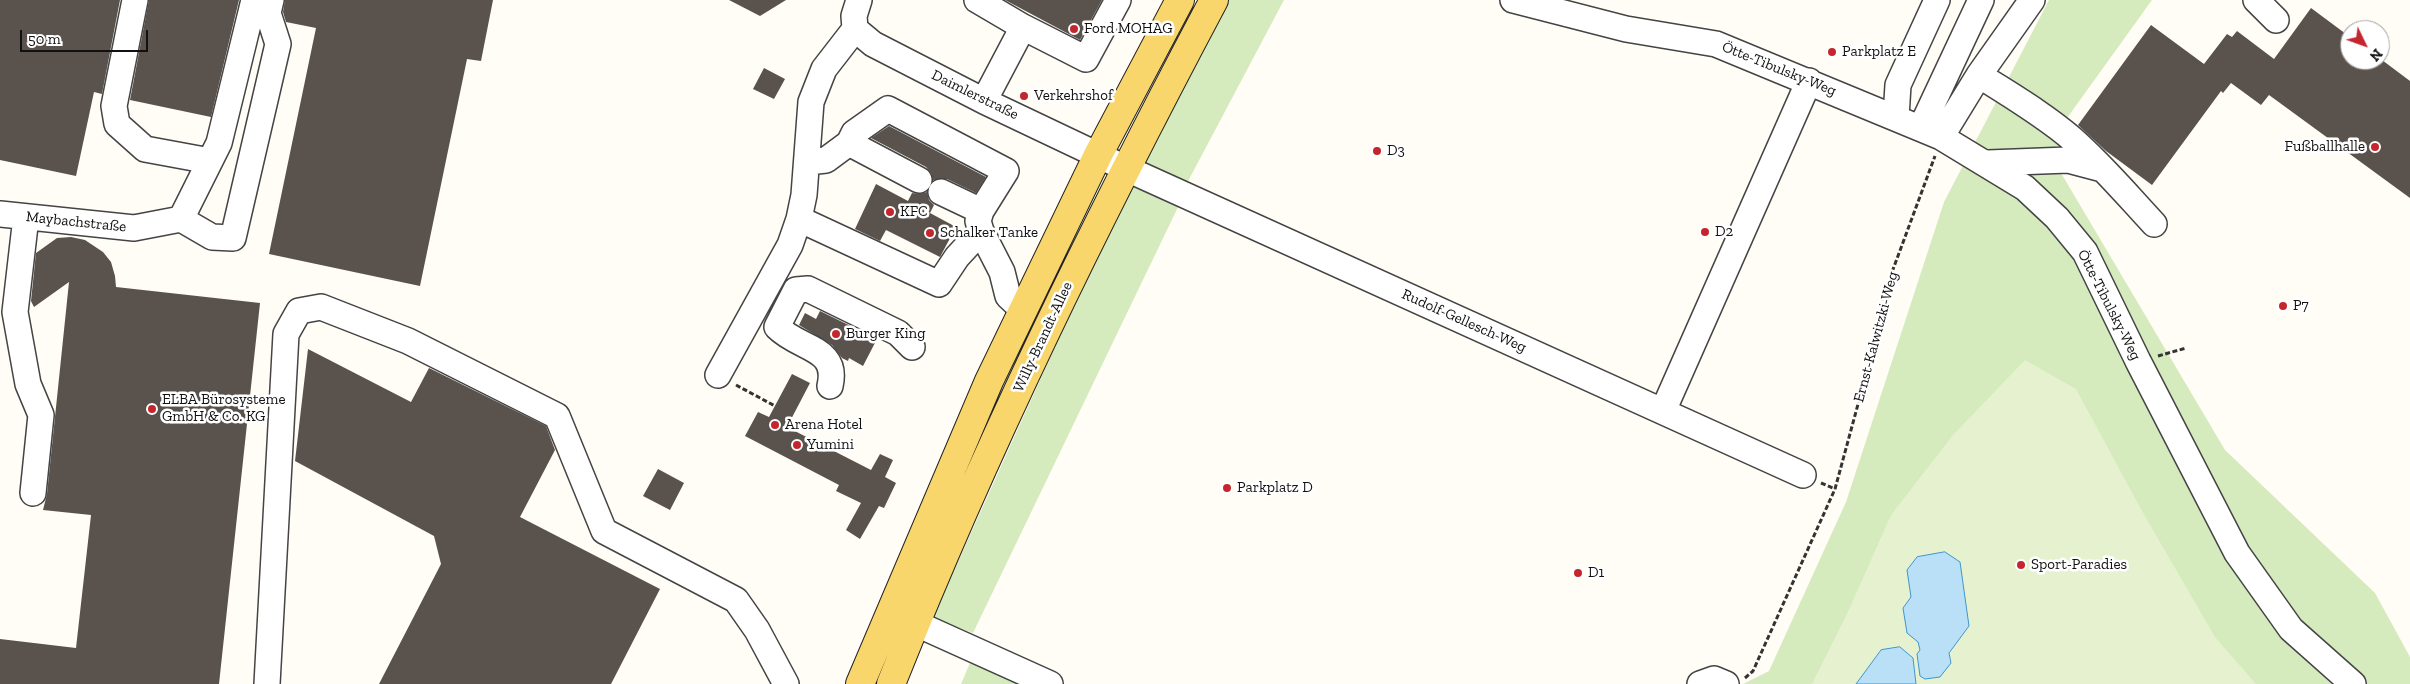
<!DOCTYPE html>
<meta charset="utf-8">
<style>
body{margin:0}
#map{position:relative;width:2410px;height:684px;overflow:hidden;background:#fffdf5;font-family:"Zilla Slab",serif}
canvas{display:block}
.north{position:absolute;left:2340px;top:20px;width:50px;height:50px;box-sizing:border-box;background:#fff;border:1px solid #a0a0a0;border-radius:50%;rotate:132deg;font-size:14px;font-weight:700;line-height:20px;text-align:center;color:#111}
.north::after{content:'';display:block;margin:auto;width:18px;height:22px;background:#c4262e;clip-path:polygon(50% 0,100% 100%,50% 72%,0 100%)}
.scale{position:absolute;left:20px;top:30px;width:128px;height:22px;box-sizing:border-box;border:2px solid #111;border-top:0;padding-left:6px;font-size:15px;line-height:18px;white-space:nowrap;color:#111;-webkit-text-stroke:4px #fff;paint-order:stroke}
</style>
<div id="map">
<canvas width="2410" height="684"></canvas>
<div class="north">N</div>
<div class="scale">50 m</div>
</div>
<script>
const context = document.querySelector('canvas').getContext('2d');
context.lineJoin = 'round';
function paint(path, color) {
  context.fillStyle = color;
  context.fill(path, 'evenodd');
}
function strokePath(path, color, width, dash) {
  context.strokeStyle = color;
  context.lineWidth = width;
  context.lineCap = dash ? 'butt' : 'round';
  context.setLineDash(dash || []);
  context.stroke(path);
}
function label(font, color, halo, rows, align = 'center') {
  context.font = font + ' "Zilla Slab",serif';
  context.lineWidth = 5;
  context.setLineDash([]);
  context.textBaseline = 'middle';
  context.strokeStyle = halo;
  context.fillStyle = color;
  for (const [text, x, y, turn = 0] of rows) {
    context.save();
    context.translate(x, y);
    context.rotate((+turn || 0) * Math.PI / 180);
    context.textAlign = isNaN(turn) ? turn : align;
    if (halo) context.strokeText(text, 0, 0);
    context.fillText(text, 0, 0);
    context.restore();
  }
}
paint(new Path2D(`
 M1229 0H1284L1186 185 1179 205 973 633 933 617 1129 183Z
 M2049 0H2152L2062 125 2061 173 2225 450 2375 593 2410 657V684H1743L1769 671 1846 502 1944 202Z
 M972 658 1031 684H961Z`), '#d5ebbd');
paint(new Path2D(`
 M2025 360 2076 389 2142 511 2215 637 2256 684H1812L1847 614 1891 515 1953 435Z`), '#e6f2cf');
const water = new Path2D(`
 M1945 552 1960 562 1969 626 1949 653 1951 663 1940 677 1925 679 1920 676 1917 654 1920 650 1918 642 1907 633 1903 608 1911 597 1907 570 1917 557Z
 M1900 647 1913 658 1916 684H1856L1881 650Z`);
paint(water, '#b9e0f7');
strokePath(water, '#3f96cf', 1);
paint(new Path2D(`
 M0 0H120L102 94 94 92 76 176 0 160Z
 M149 0H239L211 117 130 100Z
 M285 0H493L481 61 467 59 420 286 269 254 316 28 286 22 283 12Z
 M729 0H786L760 16Z
 M1005 0H1102L1080 40Z
 M2311 8 2350 37V60H2382L2410 81V198L2269 95 2261 105 2231 83 2223 93 2221 91 2152 185 2106 151 2078 125 2151 25 2204 64 2227 34 2232 37 2237 31 2274 59Z
 M764 68 785 79 774 99 753 89Z
 M889 126 986 177 976 193 947 179 933 180 931 173 926 167 871 138Z
 M876 184 908 201 912 193 920 194 927 192 929 200 934 205 930 213 956 227 940 257 886 230 880 241 855 229Z
 M71 237 85 240 103 252 111 262 115 276 116 287 260 303 219 684H0V639L76 648 91 515 43 510 47 494 69 282 34 307 31 301 36 253 57 238Z
 M820 311 877 339 863 366 849 358 848 361 842 358 832 345 799 325 805 313 816 319Z
 M308 349 411 402 429 368 546 426 555 450 520 517 660 589 611 684H379L441 564 434 536 295 461Z
 M792 374 810 383 787 427 871 470 880 454 893 460 885 477 896 483 884 508 879 506 860 539 846 530 861 503 836 491 839 485 745 436 758 412 769 417Z
 M658 469 684 483 670 510 643 496Z`), '#5a524d');
const minor = new Path2D(`
 M135 0 114 106 117 124 145 149 210 161
 M859 0 854 16 855 29 873 44 984 101 1125 168 1803 475
 M977 0 1023 27
 M1513 0 1626 29 1716 44 1941 137 2025 188 2057 218 2085 252 2138 361 2237 553 2291 629 2353 684
 M2256 0 2276 20
 M1979 75C2010 95 2043 114 2071 138 2101 164 2127 195 2154 224
 M984 101 1023 27 1086 59 1118 0
 M1896 117 1898 85 1937 0
 M1921 128 1981 0
 M1941 137 1979 75 2032 0
 M808 162 826 160 849 143
 M1988 163 2068 160 2102 169
 M919 180 849 143 854 133 888 109 1006 171 981 211
 M941 192 981 211 978 221 981 231 1002 272 1008 296 1023 310
 M0 214 134 228 181 219
 M26 217 15 312 28 384 41 415 33 493
 M181 219 212 237 233 238 278 44 268 13 271 0
 M181 219 219 143 254 0
 M799 219 939 284 957 257 981 231
 M718 375 790 245 799 219 804 195 811 102 824 69 855 29
 M830 386C839 347 800 350 777 327L796 290 808 289 898 333 912 347
 M1663 411 1809 81
 M897 615 1050 684
 M267 684 286 334 299 311 321 307 408 341 557 416 604 531 736 600 757 630 786 684
 M1700 684 1714 679 1726 684`);
const major = new Path2D(`
 M860 684 989 381 1098 155 1180 0
 M891 684C985 448 1095 224 1214 0`);
strokePath(minor, '#444', 28);
strokePath(major, '#222', 30);
strokePath(new Path2D(`
 M2158 356 2186 348
 M736 385 775 406
 M1821 483 1835 489
 M1745 678 1753 671 1835 489 1867 371 1885 291 1935 156`), '#333', 3, [5, 2.5]);
strokePath(minor, '#fff', 25);
strokePath(major, '#f9d66b', 28);
for (const [x, y, r, color] of [
 [1074,29,5,"#c4262e"],
 [1832,52,5,"#c4262e"],
 [1024,96,5,"#c4262e"],
 [2375,147,5,"#c4262e"],
 [1377,151,5,"#c4262e"],
 [890,212,5,"#c4262e"],
 [1705,232,5,"#c4262e"],
 [930,233,5,"#c4262e"],
 [2283,306,5,"#c4262e"],
 [836,334,5,"#c4262e"],
 [152,409,5,"#c4262e"],
 [775,425,5,"#c4262e"],
 [797,445,5,"#c4262e"],
 [1227,488,5,"#c4262e"],
 [2021,565,5,"#c4262e"],
 [1578,573,5,"#c4262e"]
]) {
  const dot = new Path2D();
  dot.arc(x, y, r, 0, 2 * Math.PI);
  context.fillStyle = color;
  context.fill(dot);
  strokePath(dot, '#fff', 2);
}
label('15px', '#111', '#fff', [
 ["Ford MOHAG",1084,29],
 ["Parkplatz E",1842,52],
 ["Verkehrshof",1034,96],
 ["Fußballhalle",2365,147,"right"],
 ["D3",1387,151],
 ["KFC",900,212],
 ["D2",1715,232],
 ["Schalker Tanke",940,233],
 ["P7",2293,306],
 ["Burger King",846,334],
 ["ELBA Bürosysteme",162,400],
 ["GmbH & Co. KG",162,417],
 ["Arena Hotel",785,425],
 ["Yumini",807,445],
 ["Parkplatz D",1237,488],
 ["Sport-Paradies",2031,565],
 ["D1",1588,573]
], 'left');
label('15px', '#111', '#fff', [
 ["Ötte-Tibulsky-Weg",1779,69,22],
 ["Daimlerstraße",975,95,26],
 ["Maybachstraße",76,222,6],
 ["Ötte-Tibulsky-Weg",2109,305,63],
 ["Rudolf-Gellesch-Weg",1464,321,24],
 ["Willy-Brandt-Allee",1043,337,-65],
 ["Ernst-Kalwitzki-Weg",1876,337,-75]
]);
</script>
